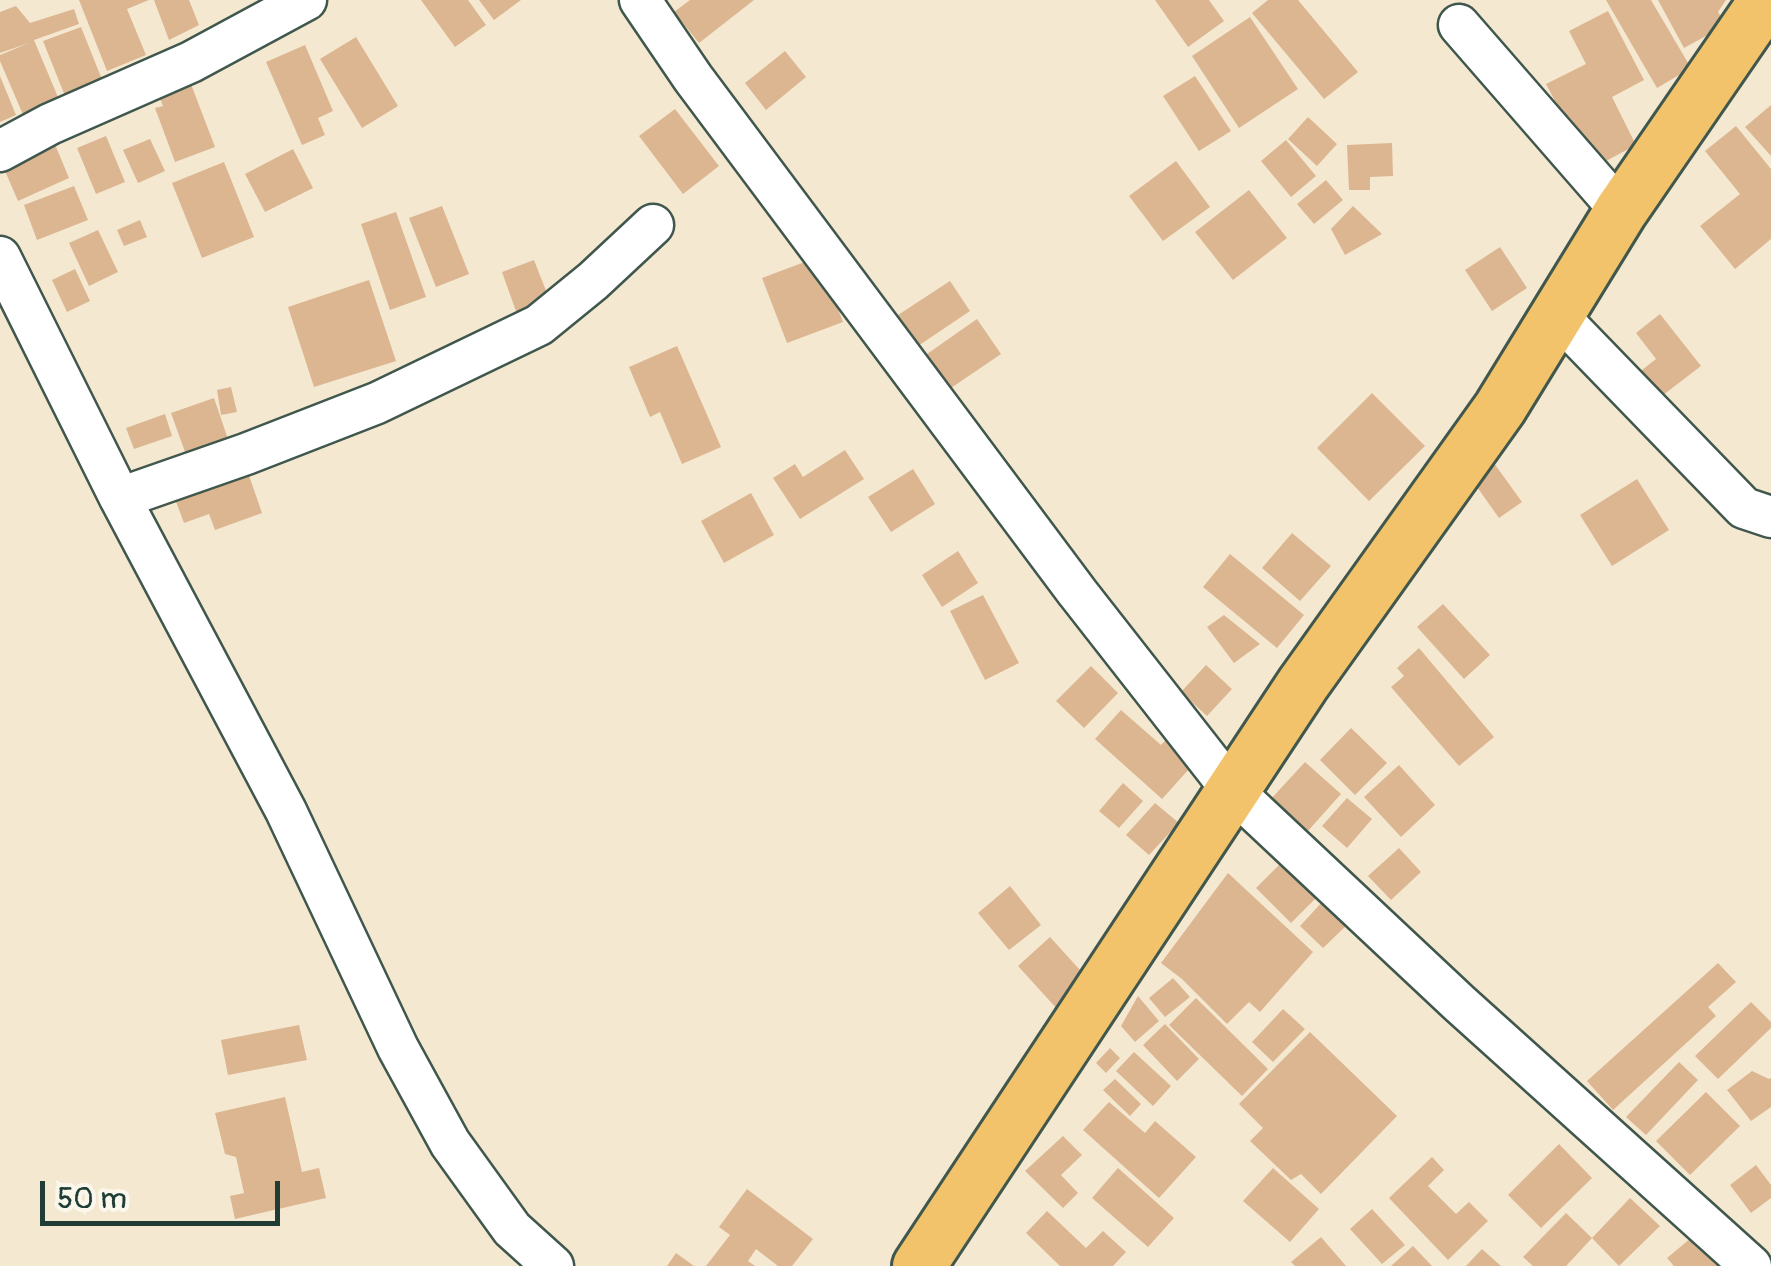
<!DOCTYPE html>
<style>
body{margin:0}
#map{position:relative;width:1771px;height:1266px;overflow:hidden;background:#f5e8d1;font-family:Pangolin,sans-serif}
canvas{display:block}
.scale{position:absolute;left:40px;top:1181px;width:240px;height:45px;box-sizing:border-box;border:5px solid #1f3d34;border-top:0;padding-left:12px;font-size:30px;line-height:35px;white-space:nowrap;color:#1f3d34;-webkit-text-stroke:8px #fbf7ec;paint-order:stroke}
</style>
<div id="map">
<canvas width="1771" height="1266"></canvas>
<div class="scale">50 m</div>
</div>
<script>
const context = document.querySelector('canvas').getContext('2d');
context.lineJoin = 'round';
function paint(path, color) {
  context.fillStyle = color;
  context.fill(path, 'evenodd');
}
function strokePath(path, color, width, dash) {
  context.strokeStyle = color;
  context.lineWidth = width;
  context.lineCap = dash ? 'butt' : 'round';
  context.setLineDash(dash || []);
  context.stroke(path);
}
paint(new Path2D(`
 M79 0H149L127 9 146 55 107 71Z
 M154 0H189L199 25 169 40Z
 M421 0H468L486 25 455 47Z
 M479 0H521L494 20Z
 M690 0H754L699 43 674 12Z
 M1155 0H1209L1224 21 1188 47Z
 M1268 0H1298L1358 72 1324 99 1252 13Z
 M1606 0H1651L1691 68 1657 88Z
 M1658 0H1726L1718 12 1726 25 1684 48Z
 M16 6 30 23 74 9 79 24 34 40 60 102 24 117 0 61V55L29 43 0 53V12Z
 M1608 11 1644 80 1612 97 1636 145 1591 169 1546 84 1586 64 1569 31Z
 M1250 17 1298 89 1239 128 1192 56Z
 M81 27 105 87 67 101 43 41Z
 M356 37 398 106 362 128 320 59Z
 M305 45 333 111 318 118 325 135 302 145 266 62Z
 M785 51 806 77 766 110 745 83Z
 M0 76 16 115 0 122Z
 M1195 76 1231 131 1199 151 1163 96Z
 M189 79 215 147 175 162 155 108 163 106 157 91Z
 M1771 105V156L1745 127Z
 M675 109 719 166 683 194 639 136Z
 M1308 117 1337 144 1317 166 1288 139Z
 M1736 126 1771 169V239L1735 269 1700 226 1740 194 1705 151Z
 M106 136 125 182 96 194 77 148Z
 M150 139 165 171 138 183 123 150Z
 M1286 140 1316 176 1291 197 1261 161Z
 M54 142 69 178 18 201 2 164Z
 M1392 143 1393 176 1370 177V190H1349L1347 145Z
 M293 149 313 188 265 212 245 174Z
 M1176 161 1210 207 1163 241 1129 196Z
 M224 162 254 237 202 258 172 183Z
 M1326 180 1343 200 1314 224 1297 204Z
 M74 186 88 220 37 240 24 205Z
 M1249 190 1287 238 1233 280 1195 232Z
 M442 206 469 274 436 287 409 218Z
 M1353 206 1382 234 1345 255 1331 229Z
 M396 212 426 297 390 310 361 224Z
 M140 220 147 237 124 246 117 230Z
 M98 230 118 272 89 286 69 243Z
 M1500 247 1527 288 1492 311 1465 270Z
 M818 257 843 322 787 343 762 278Z
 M534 260 550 301 517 314 502 272Z
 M75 269 90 301 67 312 52 280Z
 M369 280 396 361 314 387 288 307Z
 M950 281 970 311 918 346 898 315Z
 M1660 314 1701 366 1654 402 1633 377 1656 359 1636 333Z
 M977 319 1001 354 951 388 927 354Z
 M677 346 721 447 682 464 660 412 650 417 629 367Z
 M231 387 237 412 221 415 217 390Z
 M1372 393 1425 446 1369 501 1317 448Z
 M214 398 231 448 189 463 171 413Z
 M165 414 172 436 134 449 126 428Z
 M845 450 864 479 800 519 773 478 795 464 803 477Z
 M1491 459 1522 502 1499 518 1477 487Z
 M245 464 262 513 215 530 209 514 184 523 172 491Z
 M913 469 935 504 891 532 868 497Z
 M1637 479 1669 530 1612 566 1580 515Z
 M751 493 774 535 724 563 701 521Z
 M1292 533 1331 566 1300 601 1262 568Z
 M958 551 978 583 942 607 922 575Z
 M1230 554 1304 615 1277 648 1203 587Z
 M983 595 1019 663 985 680 950 611Z
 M1443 604 1490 655 1464 679 1417 627Z
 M1224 615 1260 644 1234 663 1207 627Z
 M1419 648 1494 737 1459 766 1391 687 1404 676 1397 668Z
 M1206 665 1232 689 1207 716 1181 692Z
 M1091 666 1118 693 1084 728 1056 701Z
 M1121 710 1161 745 1172 733 1199 758 1162 799 1095 739Z
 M1351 728 1387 763 1355 795 1320 760Z
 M1305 762 1341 794 1307 832 1270 800Z
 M1399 765 1435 805 1401 837 1364 797Z
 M1123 783 1143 801 1119 828 1099 811Z
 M1347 798 1372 819 1347 848 1322 826Z
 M1155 803 1179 823 1149 855 1126 835Z
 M1399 848 1421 872 1391 900 1368 876Z
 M1284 860 1319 895 1291 923 1256 888Z
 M1228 873 1313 952 1260 1012 1249 1002 1227 1024 1182 979 1161 963Z
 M1010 886 1041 925 1009 950 978 913Z
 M1324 900 1348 924 1323 948 1300 926Z
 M1050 937 1090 981 1058 1010 1018 966Z
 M1718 963 1736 982 1708 1007 1716 1016 1613 1110 1587 1081Z
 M1173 978 1190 997 1165 1017 1149 998Z
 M1138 996 1159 1021 1135 1042 1121 1026Z
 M1196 998 1268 1069 1242 1096 1169 1025Z
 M1751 1002 1771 1022V1028L1718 1079 1695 1056Z
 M1283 1009 1305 1029 1273 1062 1252 1042Z
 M1165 1024 1199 1059 1177 1081 1143 1045Z
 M299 1025 307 1060 228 1075 221 1040Z
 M1310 1032 1397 1116 1321 1194 1301 1174 1291 1180 1250 1141 1263 1128 1239 1104Z
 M1110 1048 1120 1058 1106 1073 1096 1063Z
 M1134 1052 1171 1086 1153 1106 1116 1071Z
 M1679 1062 1698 1080 1646 1135 1626 1117Z
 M1752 1071 1769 1079 1771 1078V1107L1751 1121 1727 1090Z
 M1115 1079 1141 1104 1130 1116 1103 1090Z
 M1706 1092 1740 1126 1690 1175 1656 1141Z
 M285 1097 302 1172 319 1168 326 1198 235 1219 230 1196 244 1193 236 1157 225 1154 215 1113Z
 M1109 1102 1145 1133 1155 1121 1196 1157 1159 1198 1083 1130Z
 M1063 1136 1082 1155 1061 1175 1078 1193 1063 1208 1025 1171Z
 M1559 1144 1592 1178 1541 1228 1508 1195Z
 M1432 1157 1444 1170 1428 1186 1456 1214 1469 1202 1488 1221 1448 1260 1389 1198Z
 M1756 1165 1771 1185V1198L1751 1213 1730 1185Z
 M1118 1168 1174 1218 1148 1247 1092 1198Z
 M1273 1168 1319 1209 1290 1242 1243 1201Z
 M747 1189 813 1239 792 1266H778L756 1249 748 1261 755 1266H706L730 1235 719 1227Z
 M1630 1198 1660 1226 1619 1266 1592 1238Z
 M1372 1209 1405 1245 1382 1264 1350 1229Z
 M1047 1211 1086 1248 1103 1231 1126 1252 1113 1266H1060L1026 1233Z
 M1566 1213 1592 1238 1566 1266H1533L1523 1257Z
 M1697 1233 1726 1266H1674L1667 1258Z
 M1321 1237 1346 1266H1295L1291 1262Z
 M1413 1246 1432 1266H1391Z
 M1482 1249 1501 1266H1466Z
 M676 1253 694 1266H667Z`), '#dbb691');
const minor = new Path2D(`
 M640 0 693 78 1077 592 1232 790 1459 1003 1751 1266
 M1459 25 1621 211
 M0 151 50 124 191 62 306 0
 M0 257 120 498 286 811 398 1048 450 1143 512 1229 553 1266
 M1557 315 1744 508 1771 517
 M120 498 246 454 377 403 539 325 593 281 653 225`);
const major = new Path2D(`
 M919 1266 1303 684 1500 408 1621 211 1766 0`);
strokePath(minor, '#3f574c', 45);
strokePath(major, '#3f574c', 58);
strokePath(minor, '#fff', 40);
strokePath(major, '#f2c36a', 52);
</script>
